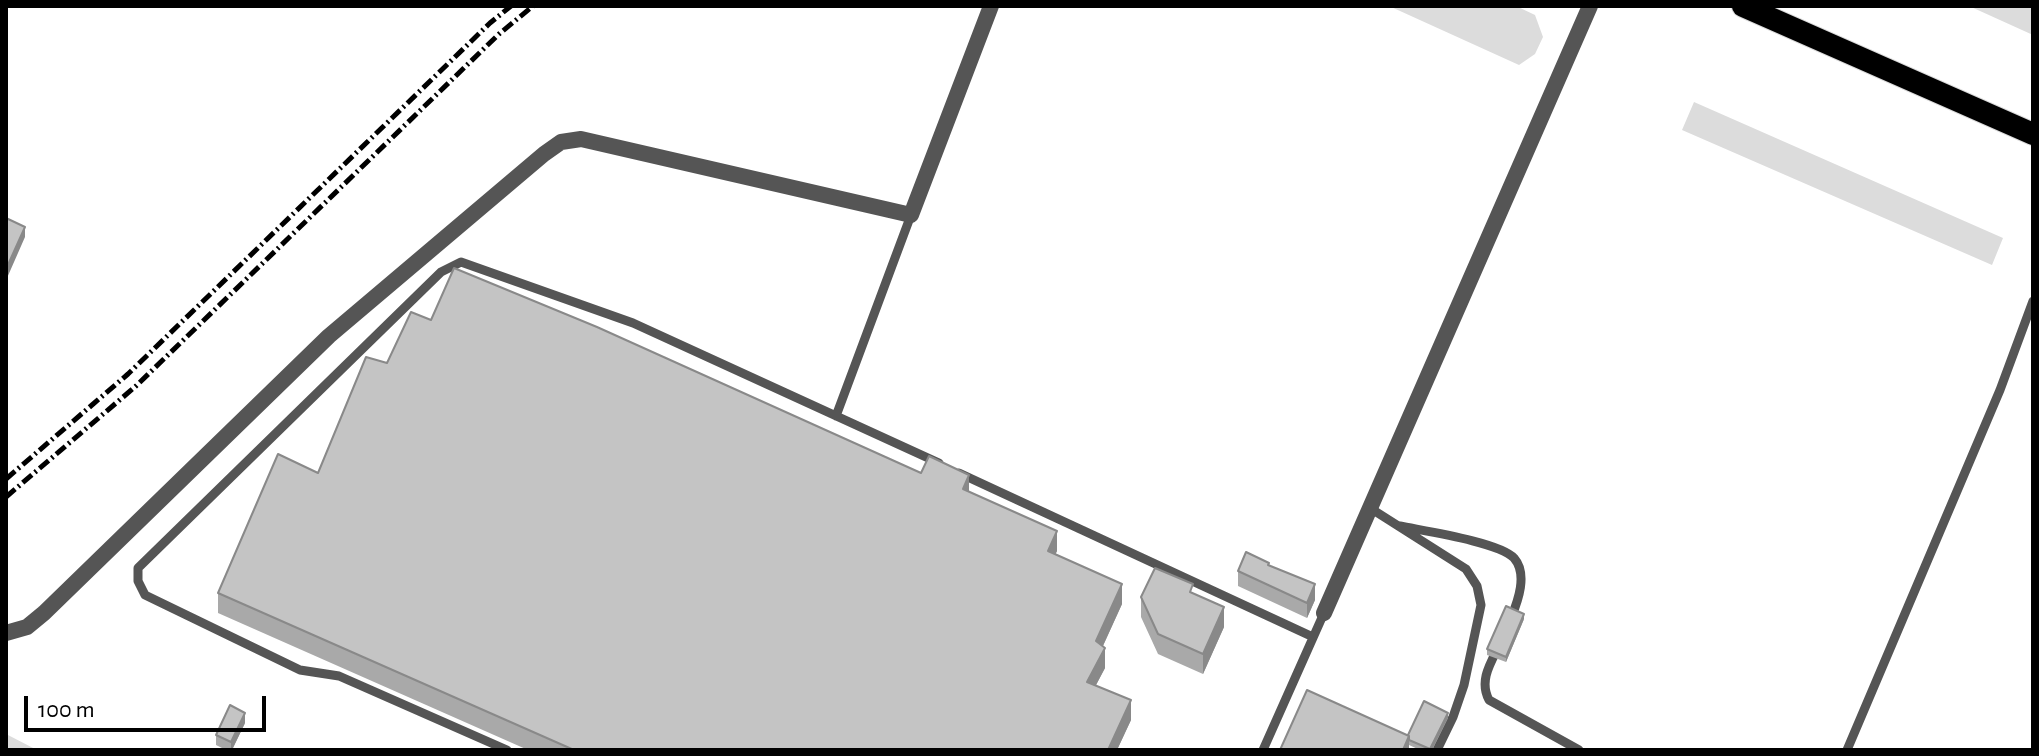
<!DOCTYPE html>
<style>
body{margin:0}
#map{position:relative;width:2039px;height:756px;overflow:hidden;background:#fff;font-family:"Alegreya Sans",sans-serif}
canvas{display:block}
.frame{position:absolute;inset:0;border:8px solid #000;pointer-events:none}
.scale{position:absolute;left:24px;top:696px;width:242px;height:36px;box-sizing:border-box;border:4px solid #000;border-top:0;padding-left:10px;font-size:24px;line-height:28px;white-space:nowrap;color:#000;-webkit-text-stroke:6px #fff;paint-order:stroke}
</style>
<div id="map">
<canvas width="2039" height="756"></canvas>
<div class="frame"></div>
<div class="scale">100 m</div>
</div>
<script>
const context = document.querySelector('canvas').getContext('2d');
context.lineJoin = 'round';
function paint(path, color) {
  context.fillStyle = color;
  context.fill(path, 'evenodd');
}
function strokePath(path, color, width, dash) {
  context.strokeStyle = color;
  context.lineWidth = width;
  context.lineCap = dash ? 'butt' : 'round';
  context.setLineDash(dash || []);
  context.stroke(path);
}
paint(new Path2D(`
 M1389 6H1516L1535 15 1543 37 1535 54 1519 65Z
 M1969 6H2033V35Z
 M1694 102 2003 238 1992 265 1682 130Z
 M6 734 37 750H6Z`), '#dcdcdc');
const trunk = new Path2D(`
 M1743 6 2033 134`);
strokePath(trunk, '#dbdbdb', 24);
strokePath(new Path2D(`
 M836 416 911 215
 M959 473 1313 637
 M1370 508 1466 569 1477 586 1481 605 1464 685 1453 717 1437 750
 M1400 526C1424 531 1499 542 1514 558 1528 574 1518 601 1511 618
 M1499 646C1490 664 1479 681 1489 700L1579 750
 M507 750 339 676 300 670 145 595 138 581V568L441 272 461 262 633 323 939 463
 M1263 750 1324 613
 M1847 750 2000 390 2033 301`), '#555', 9);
strokePath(new Path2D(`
 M1324 613 1590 6
 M6 633 27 627 44 613 329 336 544 154 561 142 581 139 911 215 991 6`), '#555', 16);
strokePath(trunk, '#000', 22);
strokePath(new Path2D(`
 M6 479 128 374 490 23 511 6
 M6 497 136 386 499 34 533 6`), '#000', 5, [12, 4, 2, 4]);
paint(new Path2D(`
 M431 320 969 492 1057 551 1055 554 1122 604 1103 646 1105 668 1096 685 1131 720 1117 750H528L218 613V593L318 473 387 363Z
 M1269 566 1315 600 1307 618 1238 586V571Z
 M1193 593 1224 627 1203 674 1158 654 1141 617V597Z
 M1524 619 1506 662 1487 655V649Z
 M1448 718 1432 750H1420L1409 745V750L1408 735Z
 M245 723 232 750H226L216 745V735Z`), '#a9a9a9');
paint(new Path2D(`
 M25 227V237L7 278V267Z
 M969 475V495L963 489Z
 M1057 531V551L1048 571V551Z
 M1122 584V604L1096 661V641Z
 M1315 584V600L1307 618V603Z
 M1224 607V627L1203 674V654Z
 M1524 614V619L1506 662V657Z
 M1105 648V668L1087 702V682Z
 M1131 700V720L1117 750H1108Z
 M245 713V723L232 750H231V742Z
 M1448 713V718L1432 750H1430Z
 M1409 736V750H1403Z`), '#898989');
const building = new Path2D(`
 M6 218 25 227 7 267H6Z
 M454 268 597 327 921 473 929 456 969 475 963 489 1057 531 1048 551 1122 584 1096 641 1105 648 1087 682 1131 700 1108 750H574L218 593 278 454 318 473 366 357 387 363 411 312 431 320Z
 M1246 552 1269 563 1268 565 1315 584 1307 603 1238 571Z
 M1155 568 1193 584 1190 592 1224 607 1203 654 1158 634 1141 597Z
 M1506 606 1524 614 1506 657 1487 649Z
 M1307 690 1409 736 1403 750H1280Z
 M1424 701 1448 713 1430 749 1409 740V736L1408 735Z
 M230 705 245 713 231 742 216 735Z`);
paint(building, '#c4c4c4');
strokePath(building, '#898989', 2);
</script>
